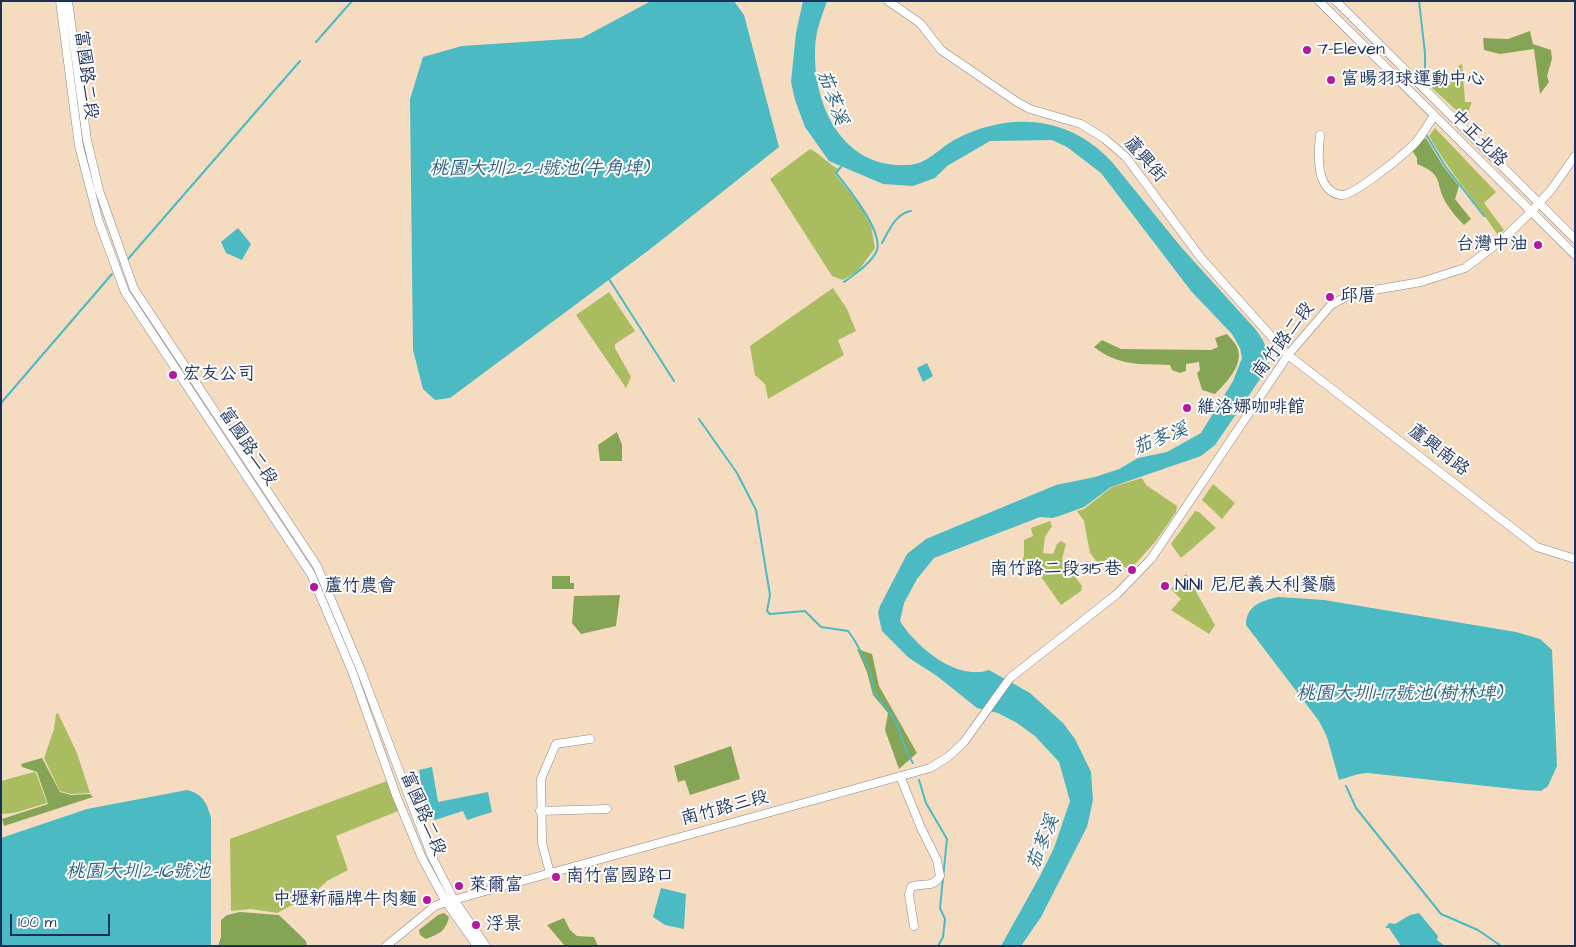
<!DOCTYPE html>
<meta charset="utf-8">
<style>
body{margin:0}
#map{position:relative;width:1576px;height:947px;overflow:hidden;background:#f5dcc0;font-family:"Architects Daughter",sans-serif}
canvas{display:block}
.frame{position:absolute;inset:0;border:2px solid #1b2f5e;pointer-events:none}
.scale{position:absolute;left:10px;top:914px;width:100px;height:22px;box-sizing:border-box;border:2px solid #1b2f5e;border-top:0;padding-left:6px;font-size:15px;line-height:18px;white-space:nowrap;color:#1b2f5e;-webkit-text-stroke:4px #fff;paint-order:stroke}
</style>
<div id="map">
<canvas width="1576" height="947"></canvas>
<div class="frame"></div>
<div class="scale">100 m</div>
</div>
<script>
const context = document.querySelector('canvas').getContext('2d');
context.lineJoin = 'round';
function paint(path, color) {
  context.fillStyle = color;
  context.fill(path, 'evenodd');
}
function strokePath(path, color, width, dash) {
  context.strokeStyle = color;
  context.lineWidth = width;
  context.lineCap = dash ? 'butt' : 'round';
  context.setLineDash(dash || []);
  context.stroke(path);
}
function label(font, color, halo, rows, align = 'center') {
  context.font = font + ' "Architects Daughter","LXGW WenKai TC",sans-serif';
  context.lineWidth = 4;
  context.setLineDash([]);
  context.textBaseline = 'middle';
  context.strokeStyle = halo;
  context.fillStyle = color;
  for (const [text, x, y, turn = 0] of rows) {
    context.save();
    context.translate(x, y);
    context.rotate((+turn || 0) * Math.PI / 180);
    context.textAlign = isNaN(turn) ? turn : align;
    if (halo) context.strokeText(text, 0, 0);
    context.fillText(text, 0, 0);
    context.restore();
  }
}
paint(new Path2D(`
 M1462 63 1465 102H1472L1466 119 1432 88 1434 85H1451L1449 76Z
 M1435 128 1496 192 1484 203 1504 230 1498 235C1475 201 1449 171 1429 136Z
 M810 149C821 154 827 163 838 169L835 174 859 204 871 226 875 248 858 271 843 280 832 276 770 179Z
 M833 288 847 309 856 331 838 340 844 355 768 399 765 384 755 375 750 346Z
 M609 292 635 331 615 344V348L631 377 626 388 576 315Z
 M1142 478 1146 485 1177 506 1176 512 1155 542 1129 571 1112 556 1100 566 1090 553 1084 521 1077 511 1084 509 1112 487Z
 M1213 484 1235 503 1222 519 1202 500Z
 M1195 511 1199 512 1216 528 1181 558 1171 544Z
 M1050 521 1052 526 1045 537 1043 553 1053 554 1057 544 1061 541 1066 544 1062 559 1082 586 1081 591 1061 605 1029 560 1024 563 1022 559 1024 557V540L1033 536 1031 528Z
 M1186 574 1215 625 1209 634 1171 610 1181 599 1171 589Z
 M58 713 77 753 90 793 71 794 60 791 44 758 54 729 56 714Z
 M34 772 36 773 47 803 14 813 1 814V781Z
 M387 781 398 811 336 836 348 870 327 881 313 894 277 913 251 909 231 911 230 839Z`), '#a9bc60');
paint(new Path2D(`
 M1530 31 1533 44 1551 50 1552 59 1547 76 1549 82 1540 94 1534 49 1500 54 1484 50 1483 38 1508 39Z
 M1426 138 1443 166 1459 186 1455 199 1471 219 1464 225C1457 218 1451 211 1446 203 1434 182 1445 175 1417 164V158L1411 149Z
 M1227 334C1230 338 1235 342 1237 347 1245 364 1225 384 1215 394L1202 390 1197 373 1200 370 1199 362 1186 364V371L1180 373 1172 370 1170 365C1141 364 1118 366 1094 347L1102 340 1121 349 1211 350 1218 347 1215 338Z
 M617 432 622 445V461H600L598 445Z
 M552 576H570V583H574V589H552Z
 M620 595 616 626 581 634 572 623 574 596Z
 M857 649 872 654 879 686 917 753 899 769 885 730 888 713 873 695 867 672Z
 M731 746 740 779 690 795 685 780 678 782 674 766Z
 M42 758 60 792 71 795 90 794 93 797 4 826 2 819 48 804 37 772 22 767 21 764Z
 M240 912 279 915 306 941 307 946H218L221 937V920L227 915Z
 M444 913 449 917C446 931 439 934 426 939L420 935 419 930 438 915Z
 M564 918 570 930 577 936 594 937 598 946H565L547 925Z`), '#86a456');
paint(new Path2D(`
 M651 1H734L744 15 779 147 649 250 450 398 435 400 423 389 413 350 410 99 423 57 462 46 582 38Z
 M803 1H827C823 13 818 25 816 38 809 96 838 169 907 165 927 165 939 148 956 139 1010 111 1070 116 1112 162L1181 247 1256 330C1265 342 1269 351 1269 366L1215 445 1201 456 1111 487 1084 507 1065 514 1053 518 1040 517 934 558 917 579 904 603 900 621C917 648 957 681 989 670L1030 693 1063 723 1075 739 1091 772 1093 800 1087 827 1041 917 1021 946H1001L1040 876 1054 848 1070 801 1059 762 1035 736 1017 723 998 713 977 708 937 676 909 658 882 631 878 613 880 606 907 554 926 539 1056 485 1095 477 1119 469 1138 458 1167 452 1201 433 1233 381 1242 358 1240 348 1232 334 1191 291 1101 173 1067 147 1052 140 990 141 947 166 935 178 913 186 883 184 829 161 805 127 795 100 791 82 796 33Z
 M238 228 251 244 242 260 226 253 221 242Z
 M927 363 933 376 923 382 917 368Z
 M1278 597 1324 600 1516 632 1540 639 1552 650 1557 766 1548 786 1541 791 1523 790 1368 773C1357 773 1350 777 1339 780L1327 737 1319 721 1246 625C1246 605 1262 601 1278 597Z
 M432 767 438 802 488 792 492 812 467 820 463 811 435 820 425 811 419 770Z
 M187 790C203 794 207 803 211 818V946H1V838L87 809Z
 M661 888 686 894 684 929 665 925 653 917Z
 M1419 913 1438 936 1437 940 1445 946H1401L1389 928H1385L1389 923 1395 924 1410 915Z`), '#4bbac2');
strokePath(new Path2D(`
 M1419 1 1425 53V79
 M316 42 352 1
 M1427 136 1445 166 1484 216
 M841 167 836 173C848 188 883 231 877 250 873 262 854 275 844 282
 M882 243C889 230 896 213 911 211
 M128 259 300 61
 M609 279 674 381
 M1 403 112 274
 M699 419 737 473 756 510 770 595 767 611 770 614 805 611 821 627 848 631C856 641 866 661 870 672 873 679 872 689 876 695 882 704 889 710 895 720 902 735 903 749 913 763
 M919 780 926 803 947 839 940 908 945 919 943 937 938 946
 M1346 786 1356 808 1441 914 1478 930 1501 946`), '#4bbac2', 2);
const minor = new Path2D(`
 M60 1 79 146 99 222 125 292 311 574 352 671 396 795 422 858 446 902 477 946
 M68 1 87 140 99 190 134 289 317 566 360 668 432 857 454 900 486 946
 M888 1 920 23 941 50 1017 102 1030 109 1081 124 1105 139 1126 157 1201 258 1288 355 1537 547 1575 559
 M1319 1 1575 255
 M1336 1 1575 239
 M1320 135C1318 154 1315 191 1341 195 1353 197 1407 152 1416 142 1423 134 1428 124 1434 116
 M900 776 921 828 937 860 940 876C933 889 923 882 911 887L909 895 914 926
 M540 811 607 809
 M550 873 542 843 541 779 556 744 590 739
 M386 946 435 906 446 902 930 768 948 757 964 742 1010 678 1117 594 1151 559 1288 355 1331 305 1351 294 1421 282 1465 268 1502 240 1531 212 1551 190 1575 156`);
strokePath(minor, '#88868f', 9);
strokePath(minor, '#fff', 8);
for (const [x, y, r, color] of [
 [1307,50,5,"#b5179e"],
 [1331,80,5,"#b5179e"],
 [1538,245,5,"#b5179e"],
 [1330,297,5,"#b5179e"],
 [173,375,5,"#b5179e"],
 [1187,408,5,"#b5179e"],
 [1132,570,5,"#b5179e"],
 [1165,586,5,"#b5179e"],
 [314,587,5,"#b5179e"],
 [556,877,5,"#b5179e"],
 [459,886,5,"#b5179e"],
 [427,900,5,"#b5179e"],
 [476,925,5,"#b5179e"]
]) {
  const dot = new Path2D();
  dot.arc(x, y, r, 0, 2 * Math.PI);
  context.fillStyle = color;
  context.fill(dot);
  strokePath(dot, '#fff', 2);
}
label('18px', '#1b2f5e', '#fff', [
 ["7-Eleven",1317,50],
 ["富暘羽球運動中心",1341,80],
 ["台灣中油",1528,245,"right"],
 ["邱厝",1340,297],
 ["宏友公司",183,375],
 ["維洛娜咖啡館",1197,408],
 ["南竹路二段315巷",1122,570,"right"],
 ["NINI 尼尼義大利餐廳",1175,586],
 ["蘆竹農會",324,587],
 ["南竹富國路口",566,877],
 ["萊爾富",469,886],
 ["中壢新福牌牛肉麵",417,900,"right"],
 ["浮景",486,925]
], 'left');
label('18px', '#1b2f5e', '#fff', [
 ["富國路二段",85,75,83],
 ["中正北路",1478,139,45],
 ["蘆興街",1144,160,49],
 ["南竹路二段",1284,341,-53],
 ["富國路二段",247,447,56],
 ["蘆興南路",1438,451,38],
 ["南竹路三段",725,809,-15],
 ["富國路二段",422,814,67]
]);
label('italic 19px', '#2c6081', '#fff', [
 ["茄苳溪",831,98,70],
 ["桃園大圳2-2-1號池(牛角埤)",539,170],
 ["茄苳溪",1161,440,-21],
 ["桃園大圳1-17號池(樹林埤)",1399,695],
 ["茄苳溪",1044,843,-68],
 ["桃園大圳2-16號池",138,873]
]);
</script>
